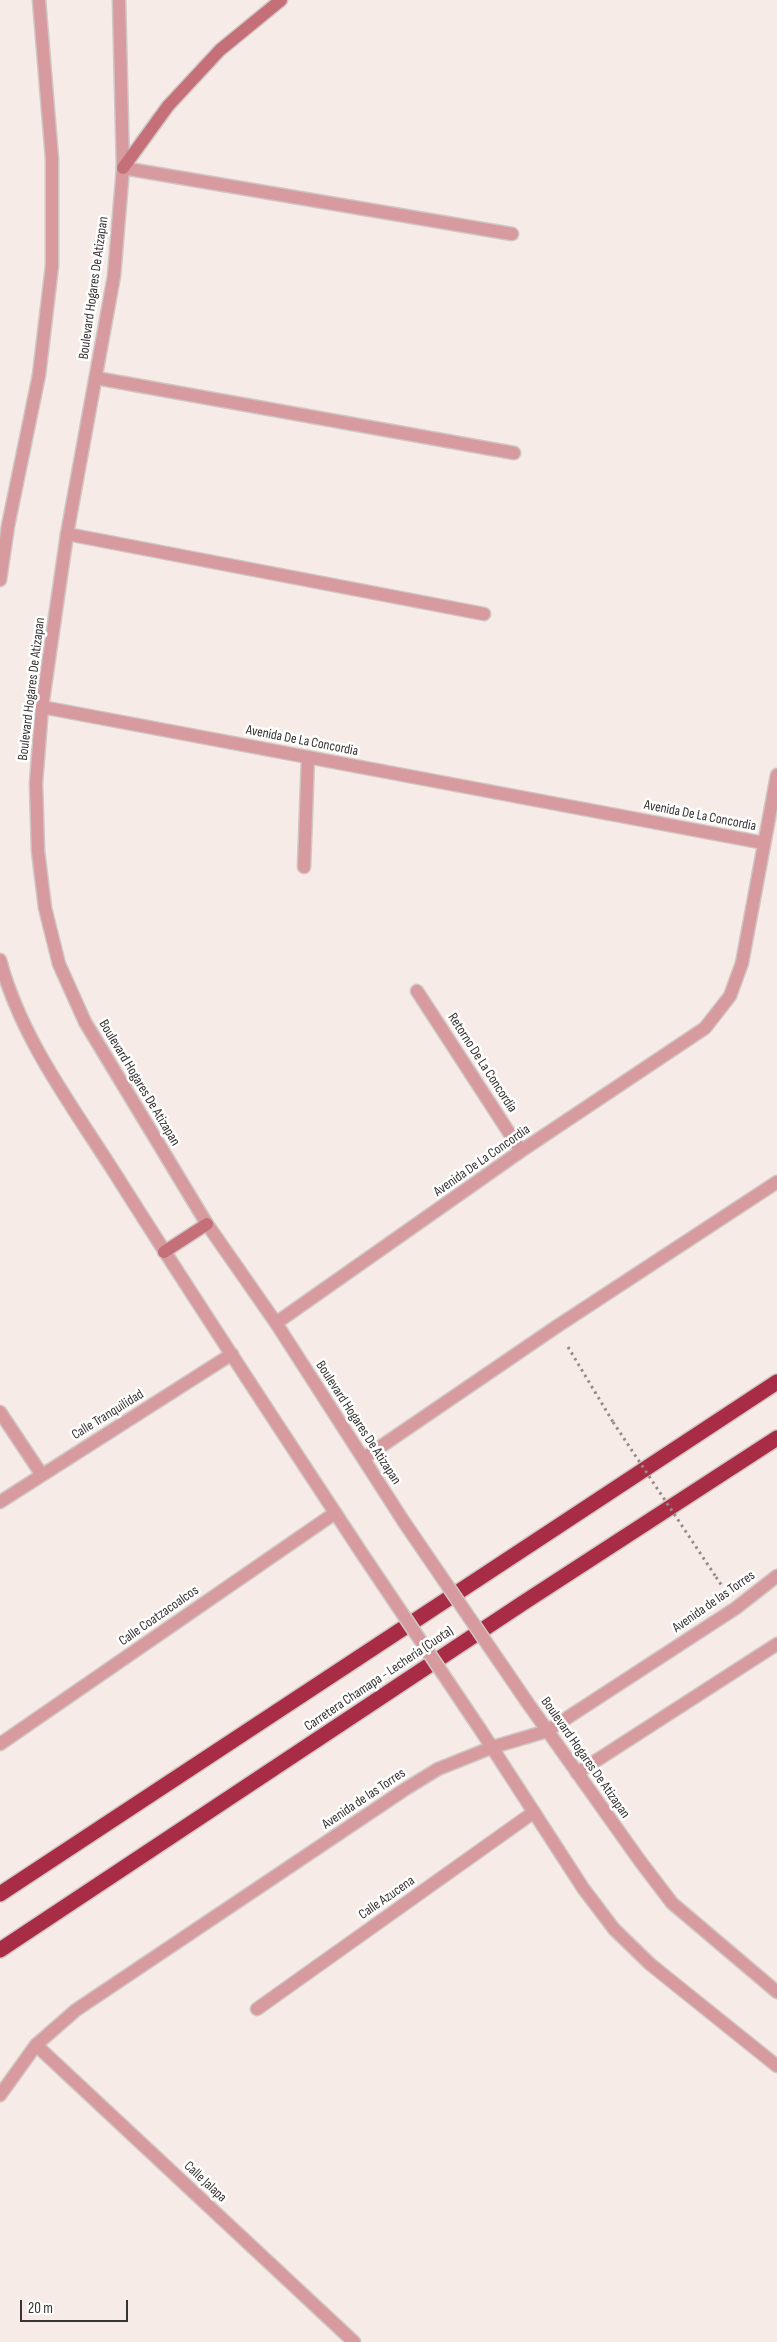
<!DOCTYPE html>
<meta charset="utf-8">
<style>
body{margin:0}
#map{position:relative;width:777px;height:2342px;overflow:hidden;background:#f6ebe7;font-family:"Sofia Sans Condensed",sans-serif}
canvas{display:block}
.scale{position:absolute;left:20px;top:2300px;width:108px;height:22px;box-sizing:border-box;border:2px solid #383433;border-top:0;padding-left:6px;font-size:15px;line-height:18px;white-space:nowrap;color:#383433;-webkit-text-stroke:4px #fff;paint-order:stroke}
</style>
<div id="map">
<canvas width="777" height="2342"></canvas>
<div class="scale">20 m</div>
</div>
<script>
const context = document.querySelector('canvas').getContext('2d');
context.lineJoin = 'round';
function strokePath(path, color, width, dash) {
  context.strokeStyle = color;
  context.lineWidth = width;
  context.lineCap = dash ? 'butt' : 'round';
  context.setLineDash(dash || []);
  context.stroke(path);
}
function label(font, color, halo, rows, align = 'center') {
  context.font = font + ' "Sofia Sans Condensed",sans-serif';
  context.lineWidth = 5;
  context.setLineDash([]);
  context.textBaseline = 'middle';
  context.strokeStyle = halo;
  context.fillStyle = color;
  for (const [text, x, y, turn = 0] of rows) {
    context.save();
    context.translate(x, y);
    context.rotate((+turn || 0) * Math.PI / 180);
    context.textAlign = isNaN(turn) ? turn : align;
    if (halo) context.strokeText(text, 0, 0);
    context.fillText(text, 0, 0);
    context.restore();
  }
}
const minor = new Path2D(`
 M123 168 512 234
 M96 378 514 453
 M67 534 484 614
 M42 707 764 843
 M304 867 308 757
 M417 991 521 1151
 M276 1323 521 1151 705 1028 730 996 742 963 777 775
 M0 1412 42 1475
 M364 1458 556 1327 777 1182
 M0 1502 232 1354
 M0 1744 335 1513
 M493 1747 547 1731 736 1608 777 1576
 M577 1773 777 1644
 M257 2009 534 1812
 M36 2045 354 2342`);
const tertiary = new Path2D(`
 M119 0 123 168 114 276 67 534 42 707 36 783 38 851 45 908 59 964 85 1022 207 1224 276 1323 404 1522
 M0 580 8 526 39 375 52 266V159L39 0
 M0 960C21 1039 73 1107 116 1175 196 1302 279 1427 361 1552
 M527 1702 640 1861 672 1903 777 1992
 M480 1729 583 1888 614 1929 650 1964 777 2066
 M0 2095 36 2045 76 2010 407 1788 438 1769 493 1747`);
const secondary = new Path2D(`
 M123 168 168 106 220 50 281 0
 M164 1252 207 1224`);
const motorway = new Path2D(`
 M0 1894 777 1382
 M0 1950 523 1603 777 1438`);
strokePath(minor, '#d0c6c3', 15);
strokePath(tertiary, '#d0c6c3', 15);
strokePath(secondary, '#d0c6c3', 15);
strokePath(motorway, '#d0c6c3', 18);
strokePath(new Path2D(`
 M568 1347 613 1422
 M716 1577 722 1586`), '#948c8a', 3, [2.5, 4]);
strokePath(minor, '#d69a9f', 12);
strokePath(tertiary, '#d69a9f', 12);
strokePath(secondary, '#c56f78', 12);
strokePath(motorway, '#a92c46', 15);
const tertiaryBridge = new Path2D(`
 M404 1522 527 1702
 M361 1552 480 1729`);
strokePath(tertiaryBridge, '#d0c6c3', 15, []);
strokePath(new Path2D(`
 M613 1422 716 1577`), '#948c8a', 3, [2.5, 4]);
strokePath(tertiaryBridge, '#d69a9f', 12);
label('14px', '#383433', '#fff', [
 ["Boulevard Hogares De Atizapan",94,288,-82],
 ["Boulevard Hogares De Atizapan",32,689,-83],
 ["Avenida De La Concordia",302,741,11],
 ["Avenida De La Concordia",700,816,11],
 ["Retorno De La Concordia",482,1063,57],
 ["Boulevard Hogares De Atizapan",139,1083,59],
 ["Avenida De La Concordia",482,1161,-35],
 ["Calle Tranquilidad",108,1415,-32],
 ["Boulevard Hogares De Atizapan",358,1423,57],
 ["Avenida de las Torres",714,1602,-35],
 ["Calle Coatzacoalcos",159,1616,-35],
 ["Carretera Chamapa - Lechería (Cuota)",379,1679,-34],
 ["Boulevard Hogares De Atizapan",585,1758,55],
 ["Avenida de las Torres",364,1799,-34],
 ["Calle Azucena",387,1898,-35],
 ["Calle Jalapa",205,2182,43]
]);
</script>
